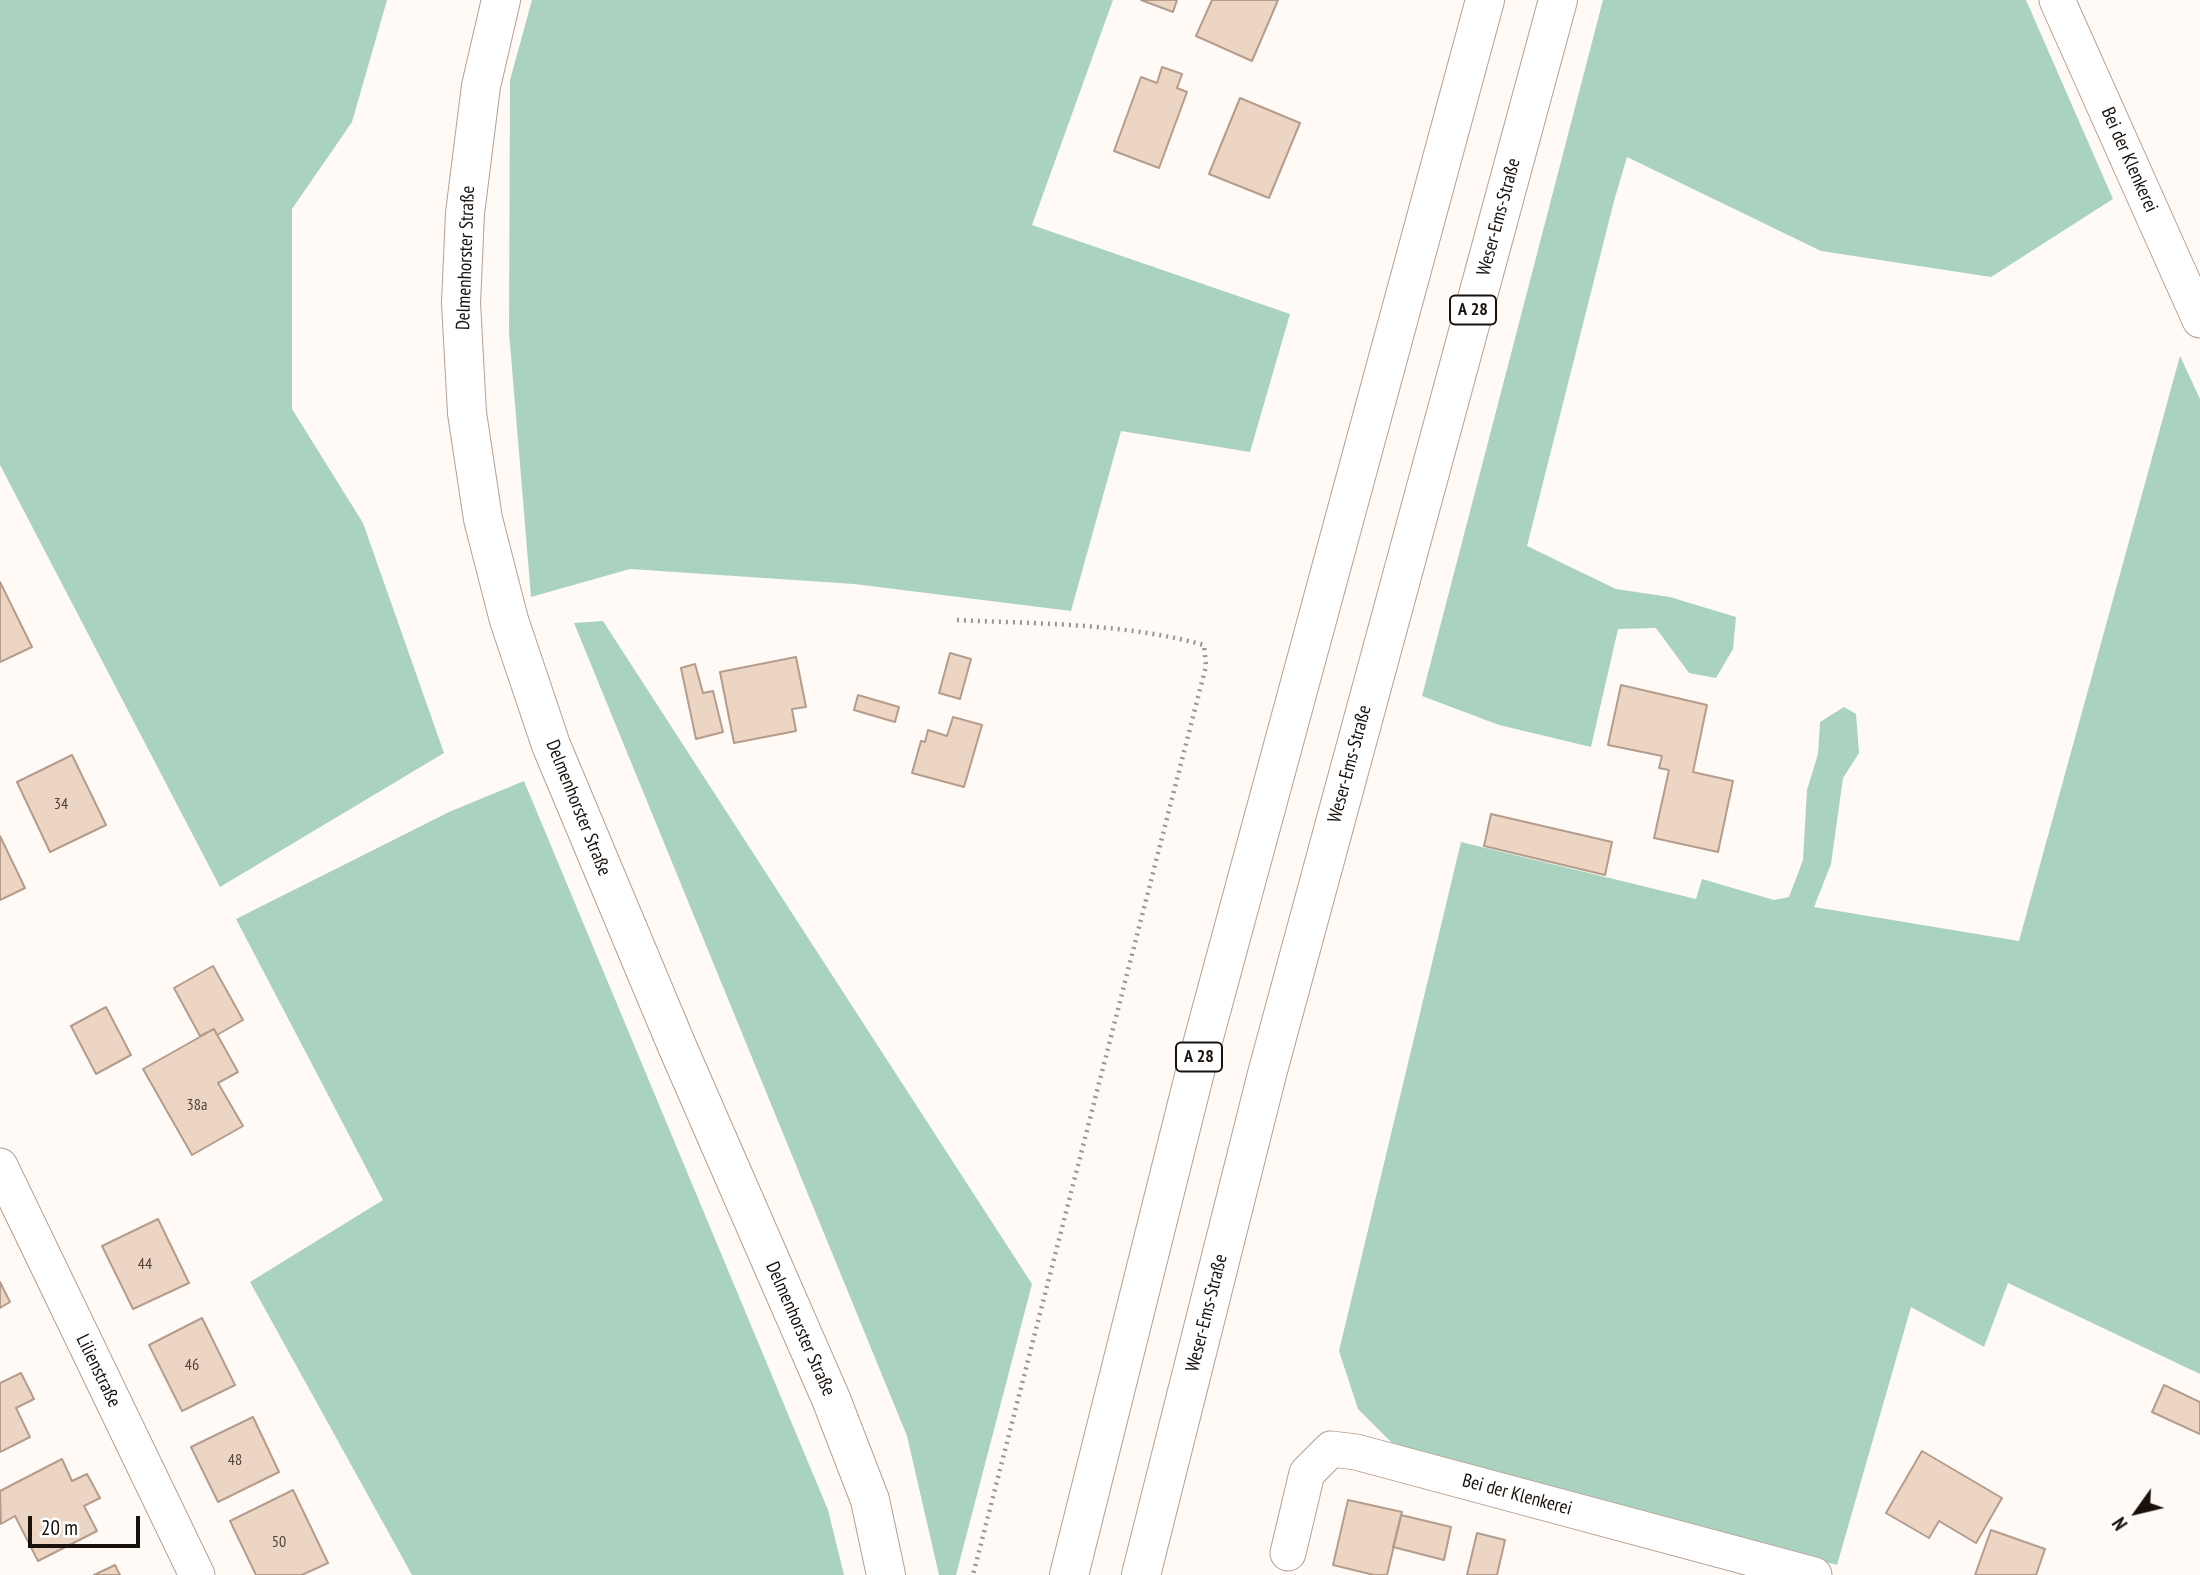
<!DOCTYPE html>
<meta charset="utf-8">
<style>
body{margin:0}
#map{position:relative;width:2200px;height:1575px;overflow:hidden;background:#fffaf6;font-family:"PT Sans Narrow",sans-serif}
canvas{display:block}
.north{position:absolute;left:2102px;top:1477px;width:70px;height:70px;-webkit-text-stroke:5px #fff;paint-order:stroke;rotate:236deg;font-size:19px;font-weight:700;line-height:28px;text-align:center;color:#19110b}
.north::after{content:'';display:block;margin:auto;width:24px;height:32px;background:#19110b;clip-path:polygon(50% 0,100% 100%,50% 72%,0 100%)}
.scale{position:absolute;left:28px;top:1516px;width:112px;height:32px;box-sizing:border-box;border:4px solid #19110b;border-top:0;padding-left:9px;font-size:21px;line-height:24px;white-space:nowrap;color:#19110b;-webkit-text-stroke:5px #fff;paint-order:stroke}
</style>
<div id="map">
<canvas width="2200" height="1575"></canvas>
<div class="north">N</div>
<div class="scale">20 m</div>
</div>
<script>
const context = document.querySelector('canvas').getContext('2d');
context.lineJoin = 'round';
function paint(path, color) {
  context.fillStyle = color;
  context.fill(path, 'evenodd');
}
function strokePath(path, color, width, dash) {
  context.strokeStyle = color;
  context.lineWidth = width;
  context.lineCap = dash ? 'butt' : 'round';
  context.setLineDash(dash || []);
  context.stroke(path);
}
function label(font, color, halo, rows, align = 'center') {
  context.font = font + ' "PT Sans Narrow",sans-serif';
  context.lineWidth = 6;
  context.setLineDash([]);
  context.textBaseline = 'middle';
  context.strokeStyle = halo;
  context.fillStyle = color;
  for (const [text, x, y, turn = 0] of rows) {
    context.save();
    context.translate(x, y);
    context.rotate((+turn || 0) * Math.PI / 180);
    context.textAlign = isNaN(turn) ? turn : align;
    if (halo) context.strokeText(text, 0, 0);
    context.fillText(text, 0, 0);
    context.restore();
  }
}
paint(new Path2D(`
 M0 0H387L352 122 292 209V409L363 523 444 753 220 887 0 465Z
 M532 0H1113L1032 225 1290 314 1250 452 1121 431 1071 611 854 584 630 569 531 597 509 332 510 80Z
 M1603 0H2026L2113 199 1991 277 1821 251 1627 157 1614 201 1527 546 1616 589 1670 597 1736 617 1733 649 1716 678 1689 673 1656 628 1618 629 1591 747 1499 725 1422 696Z
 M2180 356 2200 399V1374L2008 1283 1984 1347 1911 1307 1837 1565 1392 1443 1358 1409 1339 1351 1461 842 1696 899 1702 879 1774 900 1789 897 1803 860 1807 790 1818 754 1820 722 1844 707 1856 714 1859 753 1843 778 1831 864 1814 907 2019 941Z
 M603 621 1032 1284 956 1575H939L907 1436 574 623Z
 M524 781 828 1510 844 1575H412L250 1282 383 1200 236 919 449 812Z`), '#a9d3be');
const building = new Path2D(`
 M1141 0H1177L1173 12Z
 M1212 0H1278L1252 61 1196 36Z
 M1162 67 1182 74 1177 88 1187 92 1159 168 1114 151 1141 77 1157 83Z
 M1240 98 1300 123 1269 198 1209 174Z
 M0 582 32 647 0 662Z
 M950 653 971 659 960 699 939 693Z
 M796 657 806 707 792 709 796 731 734 743 720 672Z
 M695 664 703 693 713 691 723 732 696 739 681 668Z
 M1621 685 1707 705 1693 772 1733 781 1718 852 1654 838 1669 770 1659 768 1662 756 1608 745Z
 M858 695 899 707 895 722 854 710Z
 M953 717 982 725 964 787 912 773 921 741 925 742 928 730 947 736Z
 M72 755 106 825 50 852 17 782Z
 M1491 814 1612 842 1605 875 1484 846Z
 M0 836 25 888 0 900Z
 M213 966 243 1020 217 1035 214 1029 200 1036 174 988Z
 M106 1007 131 1055 96 1074 71 1026Z
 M214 1029 238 1072 218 1083 243 1126 192 1155 143 1069Z
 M158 1219 189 1283 133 1309 102 1246Z
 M0 1282 10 1302 0 1308Z
 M202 1318 235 1385 182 1411 149 1345Z
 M21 1373 34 1399 16 1408 30 1437 0 1452V1383Z
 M2164 1385 2200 1402V1434L2152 1412Z
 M253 1417 279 1472 218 1502 191 1447Z
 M1922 1451 2002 1498 1976 1543 1939 1521 1929 1538 1886 1513Z
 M62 1459 72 1481 87 1474 100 1498 84 1506 97 1531 38 1561 15 1516 1 1524 0 1491Z
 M293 1490 328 1563 302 1575H256L230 1521Z
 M1348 1500 1402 1512 1387 1575H1374L1333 1565Z
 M1401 1515 1451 1527 1444 1560 1393 1547Z
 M1991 1530 2045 1549 2036 1575H1975Z
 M1477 1533 1505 1540 1497 1575H1467Z
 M115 1565 120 1575H94Z`);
paint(building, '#edd5c4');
strokePath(building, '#b49d8d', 2);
const street = new Path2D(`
 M2057 0 2200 320
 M0 1166 197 1575
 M1288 1553 1307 1473 1331 1449 1356 1452 1814 1575`);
const secondary = new Path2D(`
 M501 0 481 86 465 213 461 303 467 413 483 519 509 620 551 745 677 1046 831 1399 870 1500 886 1575`);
const highway = new Path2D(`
 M1069 1575 1200 1052 1485 0
 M1141 1575 1267 1074 1558 0`);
strokePath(street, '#b7a090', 37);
strokePath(secondary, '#b7a090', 40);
strokePath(highway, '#b7a090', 40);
strokePath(new Path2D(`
 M957 620C1039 624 1124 623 1204 645L1206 666 973 1575`), '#9b9590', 4.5, [2, 5]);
strokePath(street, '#fff', 35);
strokePath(secondary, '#fff', 38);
strokePath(highway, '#fff', 38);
label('16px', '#4e4239', null, [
 ["34",61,804],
 ["38a",197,1105],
 ["44",145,1264],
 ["46",192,1365],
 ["48",235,1460],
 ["50",279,1542]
]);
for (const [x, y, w] of [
 [1473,310,46],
 [1199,1057,46]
]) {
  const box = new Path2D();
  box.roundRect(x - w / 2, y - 14.5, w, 29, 5);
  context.fillStyle = '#fff';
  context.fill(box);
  strokePath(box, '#19110b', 2);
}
label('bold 18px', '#19110b', null, [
 ["A 28",1473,310],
 ["A 28",1199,1057]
]);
label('19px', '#19110b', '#fff', [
 ["Bei der Klenkerei",2129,160,66],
 ["Weser-Ems-Straße",1499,217,-75],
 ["Delmenhorster Straße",466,258,-88],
 ["Weser-Ems-Straße",1350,764,-75],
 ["Delmenhorster Straße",578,808,68],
 ["Weser-Ems-Straße",1207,1313,-76],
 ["Delmenhorster Straße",800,1329,66],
 ["Lilienstraße",98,1371,64],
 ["Bei der Klenkerei",1517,1495,15]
]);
</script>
